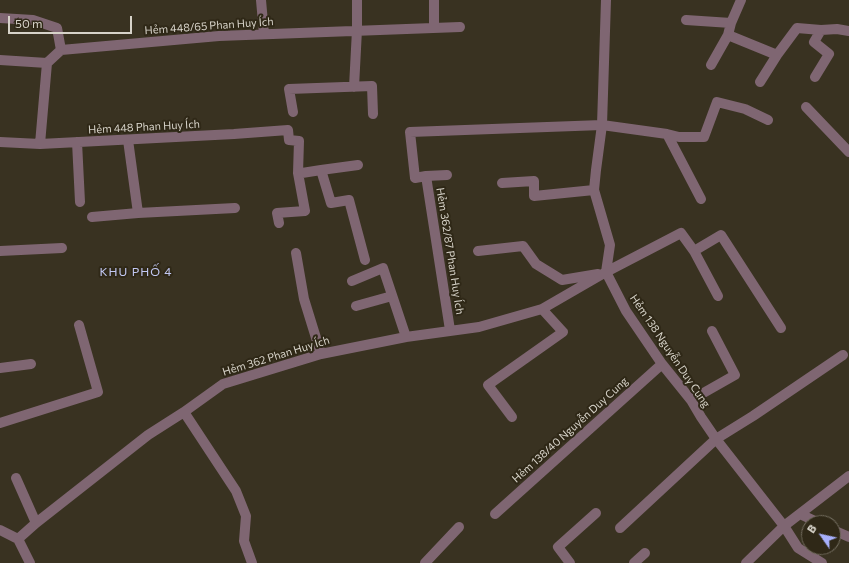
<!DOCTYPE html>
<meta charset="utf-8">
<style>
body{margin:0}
#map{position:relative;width:849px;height:563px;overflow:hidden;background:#393221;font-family:Commissioner,sans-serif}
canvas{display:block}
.north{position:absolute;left:801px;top:515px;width:40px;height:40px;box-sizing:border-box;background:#2f2817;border:1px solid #726c5e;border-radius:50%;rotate:304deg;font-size:11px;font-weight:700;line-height:16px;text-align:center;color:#d7d3c9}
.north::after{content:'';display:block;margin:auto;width:14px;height:18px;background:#a7b0fc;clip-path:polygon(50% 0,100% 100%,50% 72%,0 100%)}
.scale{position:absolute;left:8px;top:16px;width:124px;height:18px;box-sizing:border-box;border:2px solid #d7d3c9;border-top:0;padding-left:5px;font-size:12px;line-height:14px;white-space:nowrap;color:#d7d3c9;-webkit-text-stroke:3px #2f2817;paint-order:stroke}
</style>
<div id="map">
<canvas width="849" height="563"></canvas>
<div class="north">B</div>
<div class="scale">50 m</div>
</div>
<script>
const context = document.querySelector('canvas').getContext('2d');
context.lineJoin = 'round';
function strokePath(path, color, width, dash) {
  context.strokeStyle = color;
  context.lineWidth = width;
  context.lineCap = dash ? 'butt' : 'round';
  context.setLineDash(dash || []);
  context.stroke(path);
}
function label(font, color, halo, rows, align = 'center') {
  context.font = font + ' Commissioner,sans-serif';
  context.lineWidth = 4;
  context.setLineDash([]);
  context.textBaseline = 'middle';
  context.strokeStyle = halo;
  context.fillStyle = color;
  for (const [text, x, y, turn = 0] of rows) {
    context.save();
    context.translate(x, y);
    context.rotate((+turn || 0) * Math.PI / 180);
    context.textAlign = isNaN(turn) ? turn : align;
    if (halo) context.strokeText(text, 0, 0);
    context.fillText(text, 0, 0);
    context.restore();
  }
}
strokePath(new Path2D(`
 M261 0 264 34
 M434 0V27
 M606 0 602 125 596 170 594 190 610 245 606 272 626 311 662 364 691 400 701 417 716 439 784 526 798 548 822 563
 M0 18 33 20 57 28 61 50
 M686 20 731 23
 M728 35 777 55 797 28 821 30 837 29 849 31
 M0 60 47 63
 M711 65 728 35 731 23 741 0
 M815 77 829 54 814 42 821 30
 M760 82 777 55
 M354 87 357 30V0
 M806 107 849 152
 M293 112 289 89 372 86 373 114
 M667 134 701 199
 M128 140 138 213
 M0 142 40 144 234 134 288 130 289 140 299 141 298 173 305 211 277 213 279 223
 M77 142 80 202
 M40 144 47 63 61 50 219 36 460 27
 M358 165 321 170 331 203 349 200 365 260
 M298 173H302L321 170
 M447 175 426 176 415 178 410 132 602 125 667 134 679 137H704L717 102 745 109 768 120
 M426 176 450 330
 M502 183 534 181V196L594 190
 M92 217 138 213 235 208
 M0 251 62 248
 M478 251 523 246 536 264 562 280 598 274
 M694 251 718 296
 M296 253 304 299 321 354
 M352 281 383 268 406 337
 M356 306 392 296
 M0 368 31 364
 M691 400 735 375 712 331
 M184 412 236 491 246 516 244 541 252 563
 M512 417 488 385 563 332 542 309
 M0 423 98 392 79 325
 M16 478 36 523
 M495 514 662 364
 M800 514 819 523
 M620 528 716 439 753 416 843 355
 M0 530 18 539
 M833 530 849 537
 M30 563 18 539 36 523 148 435 184 412 223 384 321 354 406 337 479 327 542 309 606 272 681 233 694 251 721 235 781 328
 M425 563 459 527
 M570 563 558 547 596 513
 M634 563 645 553
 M746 563 784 526 849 476`), '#7f6672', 10);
label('11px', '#d7d3c9', '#2f2817', [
 ["Hẻm 448/65 Phan Huy Ích",209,26,-4],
 ["Hẻm 448 Phan Huy Ích",144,127,-3],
 ["Hẻm 362/87 Phan Huy Ích",450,251,81],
 ["Hẻm 138 Nguyễn Duy Cung",670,351,56],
 ["Hẻm 362 Phan Huy Ích",276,356,-17],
 ["Hẻm 138/40 Nguyễn Duy Cung",570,430,-42]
]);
context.letterSpacing = '1px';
label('12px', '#c2c8f3', '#2f2817', [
 ["KHU PHỐ 4",136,272]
]);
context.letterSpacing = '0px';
</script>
